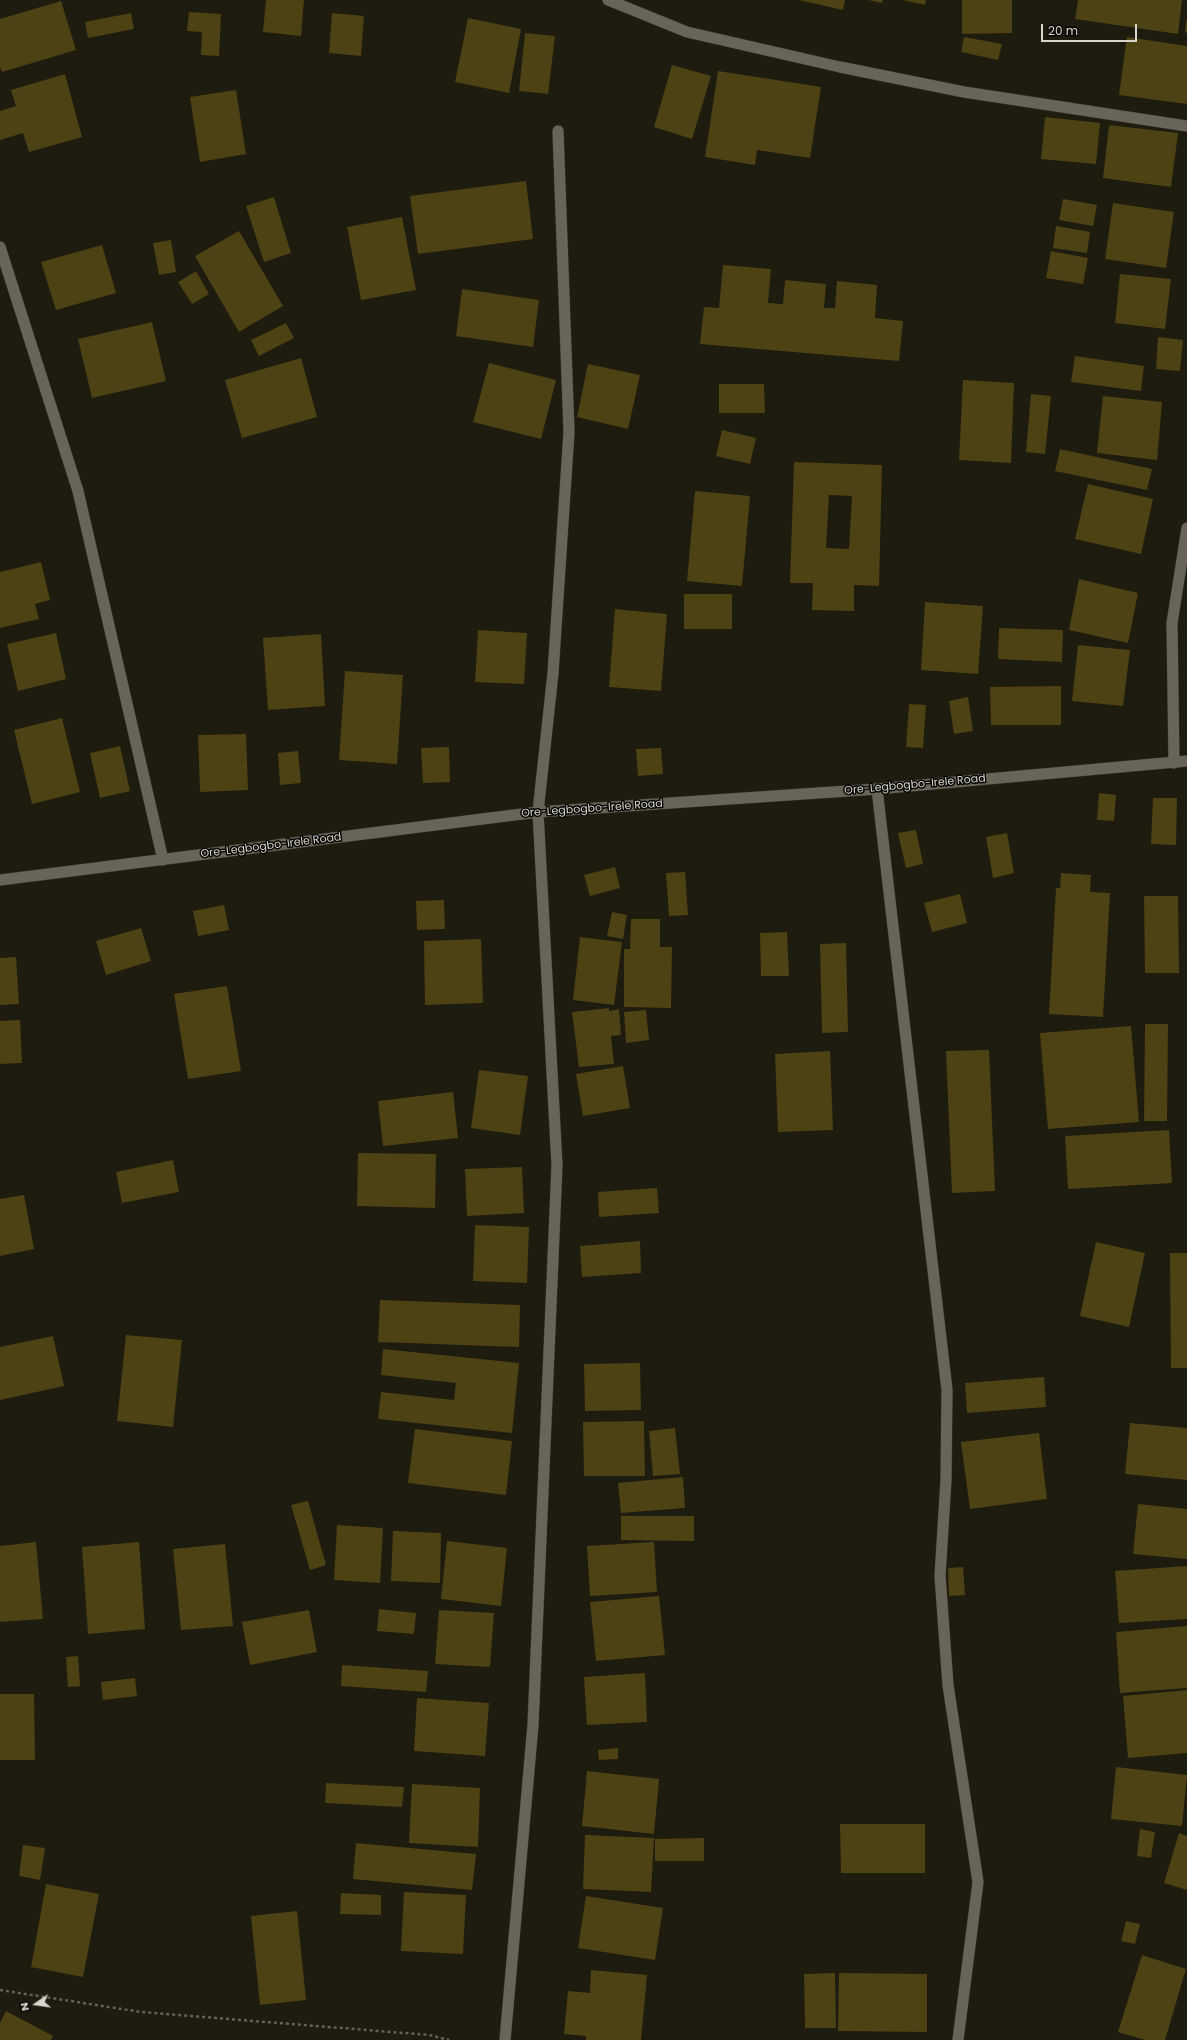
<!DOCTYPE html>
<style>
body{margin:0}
#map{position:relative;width:1187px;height:2040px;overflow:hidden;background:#1e1b0f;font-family:Poppins,sans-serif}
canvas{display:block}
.north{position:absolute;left:16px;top:1984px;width:40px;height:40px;-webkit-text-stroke:3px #070603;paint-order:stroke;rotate:257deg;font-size:11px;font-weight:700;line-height:16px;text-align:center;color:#d7d5cd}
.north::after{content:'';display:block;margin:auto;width:14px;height:18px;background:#d7d5cd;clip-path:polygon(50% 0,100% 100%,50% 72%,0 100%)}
.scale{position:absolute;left:1041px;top:24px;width:96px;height:18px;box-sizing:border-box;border:2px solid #d7d5cd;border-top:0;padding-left:5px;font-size:12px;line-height:14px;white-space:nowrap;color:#d7d5cd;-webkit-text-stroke:3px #070603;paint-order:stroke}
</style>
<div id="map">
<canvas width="1187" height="2040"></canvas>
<div class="north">N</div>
<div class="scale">20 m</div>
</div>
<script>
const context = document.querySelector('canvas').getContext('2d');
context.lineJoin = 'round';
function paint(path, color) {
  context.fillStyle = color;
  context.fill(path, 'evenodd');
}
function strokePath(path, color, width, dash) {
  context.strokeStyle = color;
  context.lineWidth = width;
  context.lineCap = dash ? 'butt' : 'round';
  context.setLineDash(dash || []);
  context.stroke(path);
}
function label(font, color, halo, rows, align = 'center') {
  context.font = font + ' Poppins,sans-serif';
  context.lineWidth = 3;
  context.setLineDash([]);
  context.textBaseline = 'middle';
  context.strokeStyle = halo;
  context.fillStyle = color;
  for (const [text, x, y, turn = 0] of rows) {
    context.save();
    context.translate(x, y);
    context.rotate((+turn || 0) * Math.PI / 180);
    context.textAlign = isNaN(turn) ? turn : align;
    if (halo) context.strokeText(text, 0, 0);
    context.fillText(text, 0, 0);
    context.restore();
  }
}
paint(new Path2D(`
 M266 0H304L301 36 263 32Z
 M799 0H845L843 10Z
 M868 0H883L882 3Z
 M903 0H926L925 5Z
 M962 0H1012V33L962 34Z
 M1078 0H1182L1178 34 1075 19Z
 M61 1 76 50 2 72 0 67V19Z
 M189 12 221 14 219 56 201 55 202 32 187 31Z
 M131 13 134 29 88 38 85 22Z
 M332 13 364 16 361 56 329 53Z
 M468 18 521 29 509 93 455 82Z
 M1186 21H1187V33L1185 32Z
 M525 33 555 36 548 94 519 91Z
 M964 37 1002 44 998 60 961 52Z
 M1127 37 1187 46V104L1119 95Z
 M672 65 711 76 692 139 654 127Z
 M718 71 821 87 810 158 757 150 755 165 705 157Z
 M65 74 82 137 29 152 23 133 0 140V111L16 106 11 90Z
 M236 90 246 154 200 162 190 97Z
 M1045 117 1100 123 1096 164 1041 159Z
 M1109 125 1178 133 1171 187 1103 178Z
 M526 181 533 239 418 254 410 196Z
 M274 197 291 253 264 262 246 206Z
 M1063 199 1097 205 1093 226 1059 220Z
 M1113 203 1174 212 1166 268 1105 259Z
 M402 217 416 290 361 300 347 227Z
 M1056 226 1090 232 1087 253 1053 248Z
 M239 231 283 306 239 332 195 256Z
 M171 240 176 272 159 275 153 243Z
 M102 245 116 293 56 310 41 262Z
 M1051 251 1088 258 1083 284 1046 278Z
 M723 265 771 269 768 303 783 304 785 280 826 284 824 308H835L837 281 877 285 875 318 903 321 899 361 700 344 704 307 719 308Z
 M196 271 209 294 192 304 178 282Z
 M1120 274 1171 279 1165 329 1115 323Z
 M462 289 539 300 533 347 456 336Z
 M152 322 166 381 92 398 78 339Z
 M286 323 294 338 259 356 251 340Z
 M1158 337 1183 340 1180 371 1156 369Z
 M1075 356 1144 366 1141 391 1071 382Z
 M301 358 317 417 242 438 225 380Z
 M489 363 556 380 541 439 473 422Z
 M588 364 640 375 628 429 577 417Z
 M963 380 1014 383 1011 463 959 460Z
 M719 384H764L765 413H719Z
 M1031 394 1051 396 1045 454 1026 452Z
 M1103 396 1162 402 1157 460 1097 453Z
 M722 430 756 438 750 464 716 456Z
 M1060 449 1152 469 1147 490 1055 471Z
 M794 462 882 465 879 586 854 585V611L812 610 813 583H790ZM829 495 852 496 849 549 826 548Z
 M1088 484 1153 499 1141 554 1075 539Z
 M695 491 750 496 742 586 687 581Z
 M41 562 50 600 35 604 39 619 0 628V572Z
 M1079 579 1138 593 1128 643 1069 630Z
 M684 594H732V629H684Z
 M925 602 983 606 978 674 921 670Z
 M615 609 667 614 661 691 609 687Z
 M999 628 1063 630 1062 662 998 659Z
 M478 630 527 633 524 684 475 682Z
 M56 633 66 679 18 691 7 644Z
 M321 634 325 706 268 710 263 638Z
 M1078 645 1130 650 1123 706 1072 701Z
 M345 671 403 675 397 764 339 760Z
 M1061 686V725H991L990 687Z
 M968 697 973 731 954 734 949 701Z
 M909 704 926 705 923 748 906 747Z
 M62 718 80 792 32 804 14 730Z
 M246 734 248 790 200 792 198 735Z
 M120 746 130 791 100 798 90 753Z
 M449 747 450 782 423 783 421 748Z
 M661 748 663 774 638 776 636 749Z
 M298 751 301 783 280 785 278 753Z
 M1099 793 1116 795 1114 821 1097 820Z
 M1153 798H1177L1176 845 1151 844Z
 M916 830 923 864 906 868 898 833Z
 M1007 833 1014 873 993 878 986 837Z
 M615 867 620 888 590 896 584 875Z
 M685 872 688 915 669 916 666 873Z
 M1061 873 1091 875 1090 892 1110 893 1103 1017 1049 1014 1056 888H1060Z
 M960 894 967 923 932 932 924 903Z
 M1144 896H1178L1179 973H1145Z
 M444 900 445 929 417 930 416 901Z
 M224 905 229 930 198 936 193 911Z
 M612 912 627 915 623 939 607 936Z
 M631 919H660V947H672L671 1008 624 1007V949H630Z
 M141 928 151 961 106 975 96 941Z
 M787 932 789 976H761L760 933Z
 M580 937 622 942 614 1005 573 1000Z
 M481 939 483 1003 425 1005 424 941Z
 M846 943 848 1032 822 1033 820 944Z
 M16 957 19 1004 0 1005V958Z
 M227 986 241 1071 188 1079 174 994Z
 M609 1008V1011L619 1009 621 1035 611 1036 614 1064 579 1067 572 1012Z
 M646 1010 649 1040 626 1043 624 1012Z
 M20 1020 22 1063 0 1064V1021Z
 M1145 1024H1168L1167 1121H1144Z
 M1131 1026 1139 1122 1048 1129 1040 1033Z
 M989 1050 995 1191 952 1193 946 1051Z
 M830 1051 833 1130 778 1132 775 1054Z
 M623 1066 630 1108 583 1116 576 1074Z
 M479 1070 528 1076 520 1135 471 1128Z
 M453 1092 458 1138 383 1146 378 1101Z
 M1169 1130 1172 1183 1068 1189 1065 1136Z
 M358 1153 436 1154 435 1208 357 1206Z
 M173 1160 179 1192 122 1203 116 1172Z
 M522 1167 524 1213 467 1216 465 1169Z
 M657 1188 659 1213 599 1217 598 1192Z
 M24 1195 34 1249 0 1256V1199Z
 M475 1225 529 1227 527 1283 473 1281Z
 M640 1241 641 1273 582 1277 580 1246Z
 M1096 1242 1145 1253 1129 1327 1080 1316Z
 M1170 1253H1187V1368H1171Z
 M380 1300 520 1305 519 1347 378 1342Z
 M126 1335 182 1340 173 1427 117 1421Z
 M53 1336 64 1386 0 1400V1347Z
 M383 1349 519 1363 512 1433 378 1419 381 1392 454 1400 456 1383 381 1375Z
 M640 1363 641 1410 585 1411 584 1364Z
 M1044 1377 1046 1407 967 1413 965 1383Z
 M644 1421 645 1476H584L583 1422Z
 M1130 1423 1187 1428V1480L1125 1474Z
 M675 1428 680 1474 653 1476 649 1431Z
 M415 1429 512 1441 506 1495 408 1483Z
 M1039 1433 1047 1499 970 1509 961 1442Z
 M683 1477 685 1508 621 1513 618 1483Z
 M308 1501 326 1565 310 1570 291 1505Z
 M1138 1504 1187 1509V1559L1133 1554Z
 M621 1516H694V1541L621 1540Z
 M337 1525 383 1528 380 1583 334 1580Z
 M393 1531 441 1533 440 1583 391 1581Z
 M447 1541 507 1548 501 1606 441 1599Z
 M36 1542 43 1619 0 1622V1546Z
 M139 1542 145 1629 88 1634 82 1547Z
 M654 1542 657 1592 590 1596 587 1546Z
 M225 1544 233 1626 181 1630 173 1549Z
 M1187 1566V1619L1119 1623 1115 1571Z
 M963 1567 965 1595 949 1596 948 1568Z
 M659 1596 665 1655 596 1661 590 1602Z
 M379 1609 416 1613 414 1634 377 1631Z
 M309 1610 317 1652 250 1665 242 1622Z
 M439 1610 494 1613 490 1667 435 1664Z
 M1187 1626V1688L1120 1693 1116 1632Z
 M78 1656 80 1686 68 1687 66 1657Z
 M342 1665 428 1671 426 1692 341 1686Z
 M645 1673 647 1722 587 1725 584 1677Z
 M135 1678 137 1696 103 1700 101 1682Z
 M1187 1690V1753L1128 1758 1123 1696Z
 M0 1694H34L35 1760H0Z
 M417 1698 489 1703 485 1756 414 1751Z
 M618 1748V1759L599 1760 598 1750Z
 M1116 1767 1187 1775 1182 1826 1111 1819Z
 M587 1771 659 1779 654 1834 582 1826Z
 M326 1783 404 1787 402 1807 325 1803Z
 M412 1784 480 1788 478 1847 409 1843Z
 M840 1824H925V1873H841Z
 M1140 1829 1155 1832 1151 1858 1137 1856Z
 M1179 1833 1187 1836V1890L1164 1883Z
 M585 1835 654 1838 651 1892 583 1889Z
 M704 1838V1861H655V1839Z
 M356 1843 476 1854 472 1890 353 1879Z
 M23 1845 45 1848 40 1880 19 1876Z
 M46 1884 99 1894 83 1977 31 1967Z
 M404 1892 466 1895 463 1954 401 1951Z
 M341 1893 381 1895V1915L340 1914Z
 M586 1896 663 1908 655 1960 578 1948Z
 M297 1911 306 2000 260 2005 251 1916Z
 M1126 1921 1140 1924 1135 1944 1121 1941Z
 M1142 1955 1186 1969 1165 2040H1145L1118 2032Z
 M591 1970 647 1975 641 2040H586V2036L564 2034 568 1991 590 1993Z
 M835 1973 836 2028H805L804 1974Z
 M839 1973 927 1974V2032L838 2031Z
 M6 2011 53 2036 51 2040H0V2023Z`), '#4c4214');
const minor = new Path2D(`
 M608 0 687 32 840 67 964 92 1187 126
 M0 247 78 491 163 860
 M1174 763 1172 623 1187 528
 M877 789 947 1390 946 1480 940 1576 948 1685 978 1882 958 2040
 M505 2040 533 1725 557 1165 538 812 553 673 569 432 558 131`);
const secondary = new Path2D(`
 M0 880 538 812 877 789 1187 761`);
strokePath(minor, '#36342e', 12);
strokePath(secondary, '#36342e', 12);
strokePath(new Path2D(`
 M0 1990 141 2012 429 2035 449 2040`), '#646156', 2.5, [3, 3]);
strokePath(minor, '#686558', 11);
strokePath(secondary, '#686558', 11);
label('11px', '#d7d5cd', '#070603', [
 ["Ore-Legbogbo-Irele Road",915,785,-5],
 ["Ore-Legbogbo-Irele Road",592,809,-4],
 ["Ore-Legbogbo-Irele Road",271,846,-7]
]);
</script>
